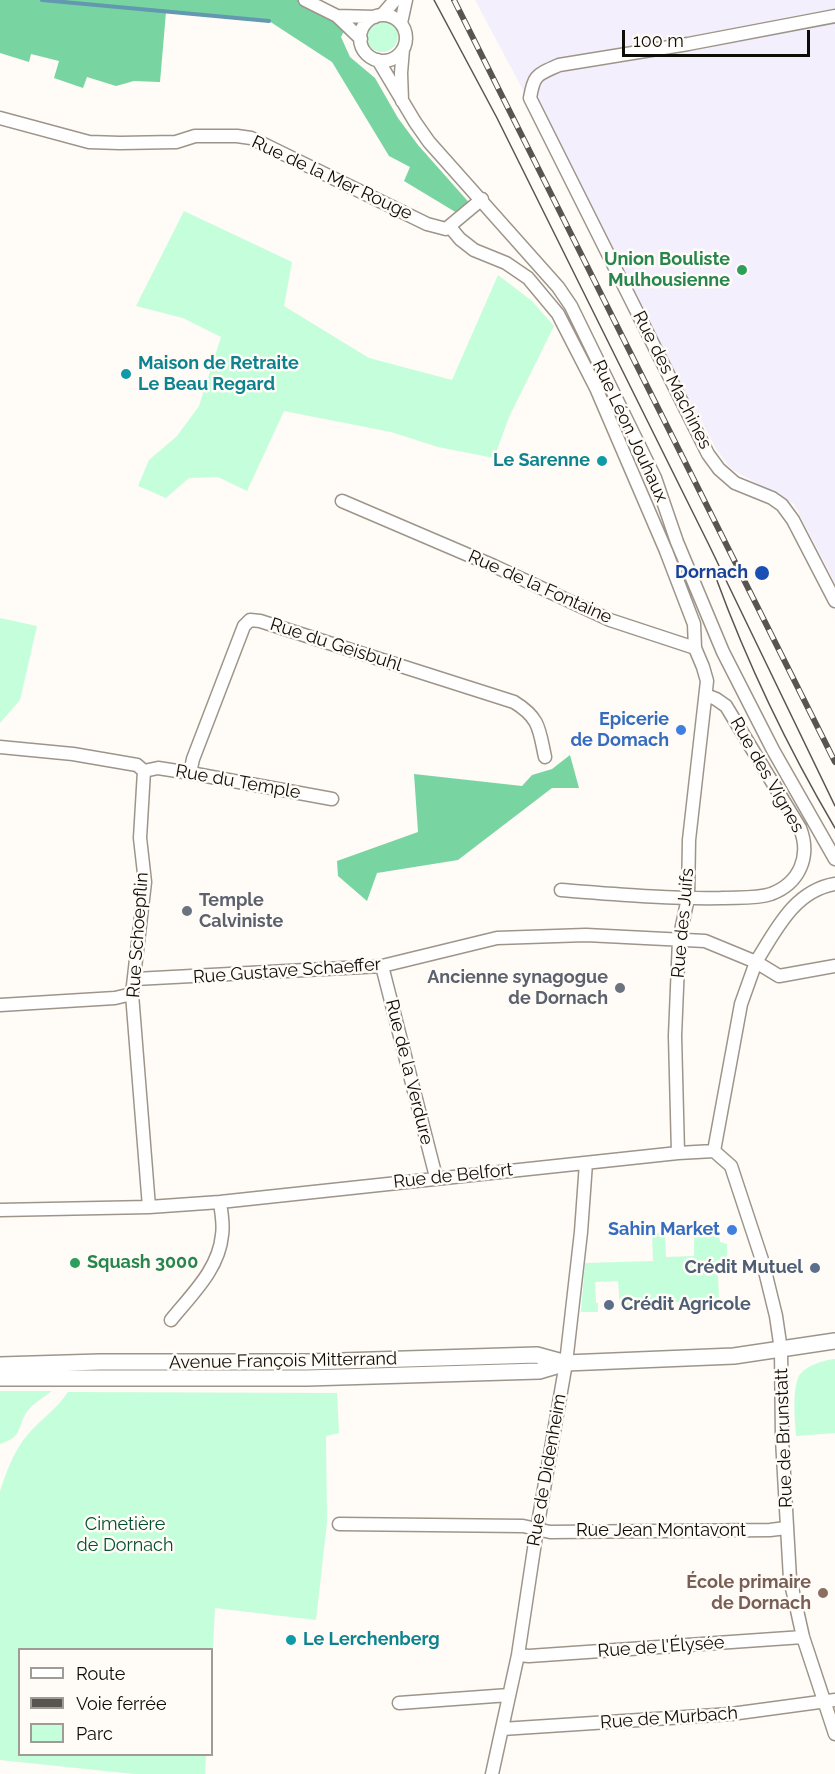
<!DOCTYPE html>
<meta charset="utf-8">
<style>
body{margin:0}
#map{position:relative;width:835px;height:1774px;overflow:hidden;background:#fffbf6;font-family:Raleway,sans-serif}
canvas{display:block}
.legend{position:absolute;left:18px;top:1648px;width:195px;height:108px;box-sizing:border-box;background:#fffbf6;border:2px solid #9f9b97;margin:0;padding:8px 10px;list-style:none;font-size:18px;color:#0f0c08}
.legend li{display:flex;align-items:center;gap:12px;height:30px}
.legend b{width:30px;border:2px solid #9f9b97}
.scale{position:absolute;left:622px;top:30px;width:188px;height:27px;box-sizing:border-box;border:3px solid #0f0c08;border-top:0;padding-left:8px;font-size:18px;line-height:21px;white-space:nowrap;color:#0f0c08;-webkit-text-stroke:4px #fffbf6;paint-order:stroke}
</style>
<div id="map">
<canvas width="835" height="1774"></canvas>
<ul class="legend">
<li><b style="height:8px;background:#fff"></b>Route</li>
<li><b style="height:8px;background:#585550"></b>Voie ferrée</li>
<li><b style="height:16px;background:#c4fedb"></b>Parc</li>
</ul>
<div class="scale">100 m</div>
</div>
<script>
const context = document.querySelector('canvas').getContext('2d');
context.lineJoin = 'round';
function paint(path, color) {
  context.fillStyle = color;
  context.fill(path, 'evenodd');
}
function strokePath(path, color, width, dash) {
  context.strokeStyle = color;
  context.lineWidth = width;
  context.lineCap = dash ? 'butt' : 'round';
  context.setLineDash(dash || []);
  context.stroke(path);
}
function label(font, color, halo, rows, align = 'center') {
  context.font = font + ' Raleway,sans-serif';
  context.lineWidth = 5;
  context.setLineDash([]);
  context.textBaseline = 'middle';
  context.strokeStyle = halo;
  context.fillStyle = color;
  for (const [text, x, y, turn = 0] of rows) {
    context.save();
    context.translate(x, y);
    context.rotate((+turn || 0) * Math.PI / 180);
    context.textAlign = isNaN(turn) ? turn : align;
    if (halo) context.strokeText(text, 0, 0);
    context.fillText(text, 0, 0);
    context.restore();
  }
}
paint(new Path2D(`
 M475 0H835V583L794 504 731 469 717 450 602 238Z`), '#f3effc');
paint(new Path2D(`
 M366 36a16 16 0 1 1 32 0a16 16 0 1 1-32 0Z
 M184 211 292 262 284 306 369 358 452 380 498 275 532 301 554 326 509 417 494 458 438 447 391 432 284 411 247 491 218 477 189 478 166 498 138 486 149 460 177 436 199 406 221 337 183 318 136 306Z
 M0 618 37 626 20 700 0 723Z
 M652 1233H665L666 1257 694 1256V1237L719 1236 720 1242 727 1244V1256L718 1275 719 1300 698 1301 697 1304 681 1305 680 1302 659 1304 658 1306 642 1307 641 1305 620 1306 618 1281 595 1282 596 1303H598V1312H581L585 1263 653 1261Z
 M835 1359V1433L796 1436C795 1419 792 1394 798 1378 803 1366 824 1360 835 1359Z
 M0 1391H52C44 1397 32 1404 26 1413 16 1430 23 1436 0 1444Z
 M68 1392 337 1393 339 1433 326 1436 327 1522 316 1620 215 1608 212 1667V1650H20V1754L206 1755 205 1774H134L0 1760V1491C7 1470 14 1450 29 1433 42 1418 57 1409 68 1392Z`), '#c4fedb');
paint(new Path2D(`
 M0 0H305L347 25 341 37 350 57 375 78 398 118 418 145 473 207 462 216 404 181 410 167 389 156 332 62 269 21 166 12 160 82 134 81 116 86 87 77 83 88 54 78 59 61 31 54 29 62 0 53Z
 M570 755 579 788H552L458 860 377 873 367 901 338 876 337 861 418 832 414 774 522 786 532 775 552 769Z`), '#78d5a2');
strokePath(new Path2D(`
 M42 0 269 21`), '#6299b1', 4);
const minor = new Path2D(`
 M305 0 337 16 361 39
 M382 15 395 0
 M360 38a23 23 0 1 1 46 0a23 23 0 1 1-46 0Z
 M337 16 375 17
 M835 16 688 44 559 65C537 75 534 74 530 98L708 454 719 469 735 483 772 498 782 505 793 520 835 601
 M401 23 406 0
 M378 60 415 122 429 142 558 287 571 306 655 478 677 542 723 652 773 750 835 859
 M402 101 401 73 403 49
 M0 118 89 142 120 143 176 142 195 136H237L251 138 427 224 446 229 482 199
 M450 227 460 239 474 250 506 263 528 278 558 314 596 388 666 551 694 624 695 648 703 667 707 681 689 840 688 898 679 940 675 1036 678 1153
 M342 501 494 566 610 620 695 648
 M0 747 73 754 137 765 144 771
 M144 771 140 838 145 882 132 994 149 1207
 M144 771 158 768 190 773 332 799
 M190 773 193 759 244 626 250 620 260 621 514 702C540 718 539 729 545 757
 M561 890C614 894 668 899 721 898 738 897 756 899 771 894 800 883 811 856 800 828L726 706 716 699 706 695
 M382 966 436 1177
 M135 979 382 966 497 938 586 935 705 941 756 962C776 930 794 891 835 884
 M0 1005 115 998 132 994
 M714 1151 731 1166 763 1263 776 1316 781 1350 782 1439 790 1579 803 1637 835 1734
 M714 1151 741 1004 756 962 779 976 835 966
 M0 1210 149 1207 220 1202 678 1153 714 1151
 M171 1320C192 1294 219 1269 222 1235 224 1224 221 1212 220 1202
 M339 1524 523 1526 550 1532 770 1530 786 1528
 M518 1655 529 1656 803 1637
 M399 1703 509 1695
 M502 1729 731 1714 835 1700
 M492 1774 518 1655 537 1529 566 1363 581 1232 586 1163`);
const major = new Path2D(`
 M0 1365 100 1362H307L537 1355 566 1363
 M0 1378H307L539 1371 566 1363 734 1356 835 1341`);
strokePath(minor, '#9e958a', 15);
strokePath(major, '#9e958a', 18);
strokePath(minor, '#fff', 12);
strokePath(major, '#fff', 15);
strokePath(new Path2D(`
 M434 0 497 118 709 545 835 806
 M716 578C748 665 788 748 835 828`), '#585550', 1.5);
const rail = new Path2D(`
 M454 0 835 762`);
strokePath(rail, '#585550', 6);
strokePath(rail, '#fffbf6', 4, [11]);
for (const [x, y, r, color] of [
 [742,270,6,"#2e9e5b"],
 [126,374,6,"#0f9aa8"],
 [602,461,6,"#0f9aa8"],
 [762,573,8,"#1a4fb4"],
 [681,730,6,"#3f7fe0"],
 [187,911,6,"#6b7280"],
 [620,988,6,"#6b7280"],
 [732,1230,6,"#3f7fe0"],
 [75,1263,6,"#2e9e5b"],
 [815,1268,6,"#5c6f8a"],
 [609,1305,6,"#5c6f8a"],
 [823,1593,6,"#8d6e63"],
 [291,1640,6,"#0f9aa8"]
]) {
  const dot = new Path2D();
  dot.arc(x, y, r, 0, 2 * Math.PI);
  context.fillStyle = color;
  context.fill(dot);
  strokePath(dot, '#fffbf6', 2);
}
label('18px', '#0f0c08', '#fffbf6', [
 ["Rue de la Mer Rouge",332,178,25],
 ["Rue des Machines",672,380,63],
 ["Rue Léon Jouhaux",630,431,65],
 ["Rue de la Fontaine",540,587,24],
 ["Rue du Geisbuhl",336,645,18],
 ["Rue des Vignes",767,775,60],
 ["Rue du Temple",238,782,10],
 ["Rue des Juifs",683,923,-85],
 ["Rue Schoepflin",138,935,-86],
 ["Rue Gustave Schaeffer",287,971,-4],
 ["Rue de la Verdure",409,1072,76],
 ["Rue de Belfort",453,1176,-6],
 ["Avenue François Mitterrand",283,1361,-1],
 ["Rue de Brunstatt",784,1438,-92],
 ["Rue de Didenheim",547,1470,-80],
 ["Rue Jean Montavont",661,1531],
 ["Rue de l'Élysée",661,1647,-4],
 ["Rue de Murbach",669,1718,-4]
]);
label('bold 18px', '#27864d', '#fffbf6', [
 ["Union Bouliste",730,260],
 ["Mulhousienne",730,281],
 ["Squash 3000",87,1263,"left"]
], 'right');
label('bold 18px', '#0d838f', '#fffbf6', [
 ["Maison de Retraite",138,364],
 ["Le Beau Regard",138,385],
 ["Le Sarenne",590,461,"right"],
 ["Le Lerchenberg",303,1640]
], 'left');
label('bold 18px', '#164399', '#fffbf6', [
 ["Dornach",748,573]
], 'right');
label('bold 18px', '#366cbe', '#fffbf6', [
 ["Epicerie",669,720],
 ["de Domach",669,741],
 ["Sahin Market",720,1230]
], 'right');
label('bold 18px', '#5b616d', '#fffbf6', [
 ["Temple",199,901],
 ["Calviniste",199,922],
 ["Ancienne synagogue",608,978,"right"],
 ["de Dornach",608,999,"right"]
], 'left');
label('bold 18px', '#4e5e75', '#fffbf6', [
 ["Crédit Mutuel",803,1268],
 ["Crédit Agricole",621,1305,"left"]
], 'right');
label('18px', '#025030', '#fffbf6', [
 ["Cimetière",125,1525],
 ["de Dornach",125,1546]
]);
label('bold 18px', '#785e54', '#fffbf6', [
 ["École primaire",811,1583],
 ["de Dornach",811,1604]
], 'right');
</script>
